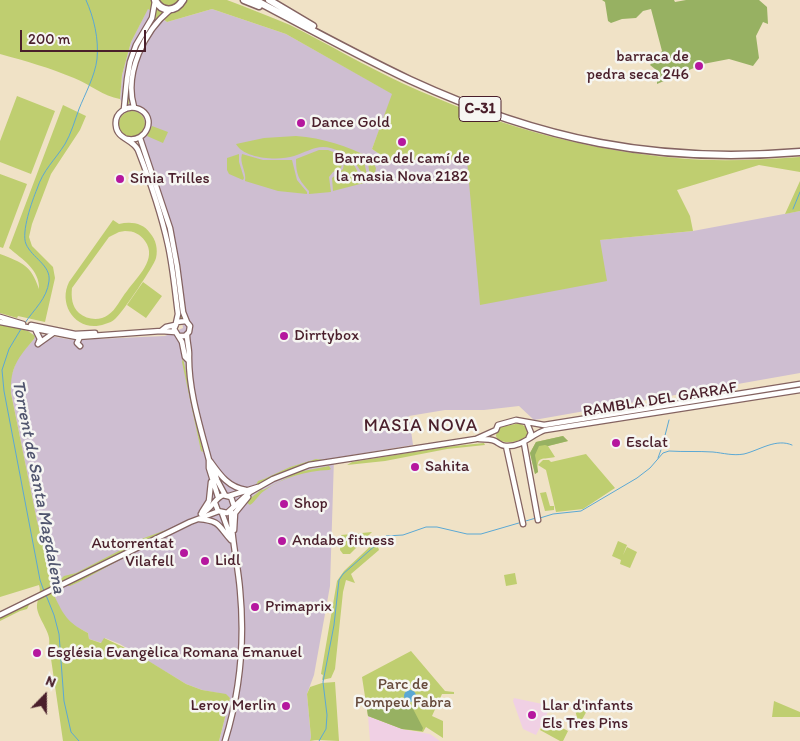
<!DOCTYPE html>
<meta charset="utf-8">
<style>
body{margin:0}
#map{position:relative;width:800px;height:741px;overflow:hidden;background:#f0e2c6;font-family:Itim,sans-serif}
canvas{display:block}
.north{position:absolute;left:20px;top:671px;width:50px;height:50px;-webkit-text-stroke:4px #f6f6f2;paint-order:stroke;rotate:22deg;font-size:14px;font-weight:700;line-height:20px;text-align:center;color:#4a1f2b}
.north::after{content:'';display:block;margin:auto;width:18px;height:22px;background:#4a1f2b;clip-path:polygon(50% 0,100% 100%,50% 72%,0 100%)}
.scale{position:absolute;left:20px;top:30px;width:126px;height:22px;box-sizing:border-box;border:2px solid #4a1f2b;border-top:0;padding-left:6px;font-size:15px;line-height:18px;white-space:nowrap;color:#4a1f2b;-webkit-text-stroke:4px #f6f6f2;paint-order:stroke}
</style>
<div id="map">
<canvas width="800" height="741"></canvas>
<div class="north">N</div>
<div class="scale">200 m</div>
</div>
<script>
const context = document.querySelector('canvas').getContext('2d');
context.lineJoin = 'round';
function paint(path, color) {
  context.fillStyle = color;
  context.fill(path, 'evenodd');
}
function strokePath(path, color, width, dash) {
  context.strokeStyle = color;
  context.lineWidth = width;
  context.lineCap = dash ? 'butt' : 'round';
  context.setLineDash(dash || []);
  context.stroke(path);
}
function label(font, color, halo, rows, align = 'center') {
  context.font = font + ' Itim,sans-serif';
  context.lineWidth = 5;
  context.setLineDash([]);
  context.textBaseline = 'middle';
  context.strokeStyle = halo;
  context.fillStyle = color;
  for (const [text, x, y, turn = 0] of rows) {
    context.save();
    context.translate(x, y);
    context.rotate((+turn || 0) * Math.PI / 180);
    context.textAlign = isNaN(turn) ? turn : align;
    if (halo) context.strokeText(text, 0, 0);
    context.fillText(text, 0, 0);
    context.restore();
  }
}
paint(new Path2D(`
 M514 698 547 705 546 711 548 712 536 735 523 729 513 701Z
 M368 716 402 729 430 734 440 741H370Z`), '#f0d0e4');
paint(new Path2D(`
 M148 8 167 22 212 9 286 34 393 94 372 149 390 161 467 160 606 281 599 240 693 231 800 211V373L534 420 519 406 484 410H445L409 416 413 445 334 458 330 586 314 675 307 694 311 737 310 741H219L230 698 218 693 202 690 186 684 120 644 105 638 102 643 89 639 88 633 73 625 63 616 54 595 55 591 37 521 11 393 10 379 18 357 34 339 33 333 73 340 165 336 183 328 171 245 160 206 133 124 120 99 122 75 131 42Z`), '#cebed1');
paint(new Path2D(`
 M0 0H227C248 8 269 16 290 25 328 44 365 66 404 84 490 123 581 150 676 158 717 162 759 160 800 157V172L759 165 677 190 690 216 693 231 600 240 607 281 480 305 467 160 390 161 372 149 392 94 286 34 212 9 167 22 159 16C137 40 130 73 129 104H127C130 64 137 49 155 13L148 9 131 42 122 75 120 99C103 96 91 85 74 78 50 68 26 61 0 54Z
 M17 96 55 111 31 174 0 162V141Z
 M63 105 86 116 80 130 51 174 32 224 29 237 32 246 53 267 55 278 45 322 18 316 17 318 0 313V254C23 263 31 265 39 289 40 270 22 259 9 248Z
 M119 124a13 13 0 1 1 26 0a13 13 0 1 1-26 0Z
 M152 126 168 132 163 143 147 136Z
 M296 136C323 138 347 146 371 158L367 161V158L363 157 367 175C360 173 359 167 354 162 347 154 334 147 323 147 313 147 304 153 294 156 279 161 244 159 236 144L264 138Z
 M319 150H328L341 155 343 161 341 168 333 172 329 177 331 192 309 194V191C299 180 296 175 296 159Z
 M239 154V162L244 178 243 180 229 174 227 170V158Z
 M242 154 263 160H292L297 180 307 192V194L278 191 245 181C247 172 239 163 242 154Z
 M345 158 354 165 364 183 333 191 332 178 343 169Z
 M372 161 376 168C375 175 372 177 366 180L364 177H370L368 163Z
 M147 167 167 223 183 318H179L169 241 160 207 146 168Z
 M0 174 27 184 3 248 0 247Z
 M800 181V211L785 214Z
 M113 220 119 224C131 221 143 223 150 233 156 240 158 249 156 258 154 266 123 312 115 319 113 321 109 323 105 324 78 334 57 306 69 282ZM125 231C134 231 140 234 145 241 158 259 137 277 127 291 121 298 116 310 108 315 100 321 87 320 79 313 72 307 71 297 72 288L109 237 119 232Z
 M143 282 162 296 146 318 127 305Z
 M0 324 28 331 35 336 34 339C18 358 10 367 11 393L37 521 55 591 54 595C64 616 67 622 88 633L89 639 101 643 104 638 134 652 186 684 202 690 226 694 230 698 219 741H63L49 645C52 633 39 621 37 608 36 601 42 593 39 585L0 597Z
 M183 358 203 452 201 451 182 362Z
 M520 423 527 428V436C521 442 506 444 498 440L496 436 497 429 501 427Z
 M563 436 568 441 548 446 555 457C543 460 536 455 538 472L535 474 530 453 536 442Z
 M484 443 485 445 447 449 385 461 347 465 352 462 445 447Z
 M586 454 615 488 583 509 556 512 546 470 538 465 543 460H549L551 462Z
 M316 459 324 460 299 466 256 485 258 481 264 479 290 467Z
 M329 466 331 469 329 470C306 471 283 477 264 491 258 495 256 501 250 505L246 502 262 489 263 490 298 472Z
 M546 492 550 506H554V510L545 511 540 493Z
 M174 527 61 583 59 581 64 576 76 573 144 538Z
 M175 530 79 582 70 586 65 585Z
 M372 532 350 554H343L340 550 341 535Z
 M376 541 379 550 351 574 355 583 346 580 343 592 335 669 331 678 322 680 323 675 321 674 337 581 344 571Z
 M618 541 627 545 623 555 627 547 637 552 630 568 620 564 621 560 612 556Z
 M515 573 517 584 506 586 504 575Z
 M30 603 27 609 20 611 0 621V618Z
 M411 651 445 691 454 692V694H442L432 716 443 721V738L426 727 423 732 402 729 368 716 362 677Z
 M335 682 339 741C329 741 319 739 310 741L311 737 307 694 310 687 322 683Z
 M774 701 800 712V717H772Z
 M581 704 589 707 579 725 574 706Z
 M546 719 568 731 563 741H560L540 730Z`), '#bfce70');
paint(new Path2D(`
 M602 0H674L675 2 686 0H759L767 7 768 24 763 22 756 36 759 58 753 66 729 59 703 64 657 84V78L660 73 650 65 662 51 651 9 643 11 636 18 622 19 611 23 608 21 605 2Z
 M563 436 568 441 548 446 545 445 539 446 535 455 538 472 535 474 530 453 536 442Z
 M398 700 406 707H412L423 728 422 731 402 729 368 716 367 709Z`), '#97b162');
paint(new Path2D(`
 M404 696a6 6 0 1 1 12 0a6 6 0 1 1-12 0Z`), '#5ba8d4');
strokePath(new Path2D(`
 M793 209 800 192
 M25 323C34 309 47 299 49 281 51 265 32 258 26 244 21 232 32 201 37 189 43 170 55 160 65 144 71 134 75 120 79 109 85 94 95 76 97 59 99 39 94 18 86 0
 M21 329 9 349 2 370 4 391 40 580 44 591
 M658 458 662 447 669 420
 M540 518 553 514 581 511 637 478 650 468 663 453 669 451C684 452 698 451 713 452 723 453 733 456 744 454 760 450 776 438 792 445
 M46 595 54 615 59 634 64 701 71 732 79 741
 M319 741 326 729 327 715 323 682 334 625 339 580 343 574 386 536 403 535 426 527H437L467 534H481L536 518`), '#5ba8d4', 1);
const minor = new Path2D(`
 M134 107C124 74 144 31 170 10
 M124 109 127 79 130 62 136 45 152 18 155 1
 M140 138 170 228 177 266 183 312 187 322
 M127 139C147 143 157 117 139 109 127 104 114 113 116 126 117 139 133 139 138 150 150 181 161 213 168 245 173 268 175 291 178 314L176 323
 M0 317 23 324
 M0 322 77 337 161 331 175 332
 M31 325 75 334 95 333
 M35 329 40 339 38 344
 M161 331 166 327 175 325
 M187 335C187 341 189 348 189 354 188 389 200 426 209 460V468L218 497
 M179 336H185L189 332 190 326 186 321 177 322 174 329 182 342 185 357 188 360
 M38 344 52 334
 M80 346 77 343 81 335
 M527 423 531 433 529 437
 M479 439C484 439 491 439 495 441 499 443 501 446 506 446 522 447 531 435 545 430L800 390
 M524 443 538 520
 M506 446 523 524
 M210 461C220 475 228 487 246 490
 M213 467 217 480 225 495
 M229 496 258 487
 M215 503 218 511 227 513 250 492 273 479 309 465 476 439 496 430 498 425 516 420 544 425 800 384
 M202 512 209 501 211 482
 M222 513 230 535
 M201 514C212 509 214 499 223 495L231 497 234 506
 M199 519C221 521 218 526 231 540
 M234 530 235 513 248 497
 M0 615 190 522 219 511
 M225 741C240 692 245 642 240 590 238 564 231 538 231 511`);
const highway = new Path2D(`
 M155 0C162 13 176 12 183 0
 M244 0 259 6
 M255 0C306 27 357 55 410 80 540 140 656 164 800 152
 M269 0 313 26`);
strokePath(minor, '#846361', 7);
strokePath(highway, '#846361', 9);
strokePath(minor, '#fff', 4.5);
strokePath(highway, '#fff', 6);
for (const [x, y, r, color] of [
 [699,66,5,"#b5179e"],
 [301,123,5,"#b5179e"],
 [402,142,5,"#b5179e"],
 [120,179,5,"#b5179e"],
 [284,336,5,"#b5179e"],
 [616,443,5,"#b5179e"],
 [415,467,5,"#b5179e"],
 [284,504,5,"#b5179e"],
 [282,541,5,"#b5179e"],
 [184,553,5,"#b5179e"],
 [205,561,5,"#b5179e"],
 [255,607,5,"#b5179e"],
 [37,653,5,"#b5179e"],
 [286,706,5,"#b5179e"],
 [532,715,5,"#b5179e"]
]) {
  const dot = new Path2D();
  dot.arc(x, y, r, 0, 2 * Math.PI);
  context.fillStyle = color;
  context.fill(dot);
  strokePath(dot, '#f6f6f2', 2);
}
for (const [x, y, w] of [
 [480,109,42]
]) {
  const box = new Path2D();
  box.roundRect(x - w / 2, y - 12.5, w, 25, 4);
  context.fillStyle = '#f6f6f2';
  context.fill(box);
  strokePath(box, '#4a1f2b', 1);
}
label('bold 15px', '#4a1f2b', null, [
 ["C-31",480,109]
]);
label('16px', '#4a1f2b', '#f6f6f2', [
 ["barraca de",689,57,"right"],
 ["pedra seca 246",689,75,"right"],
 ["Dance Gold",311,123],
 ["Barraca del camí de",402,159,"center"],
 ["la masia Nova 2182",402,177,"center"],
 ["Sínia Trilles",130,179],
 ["Dirrtybox",294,336],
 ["Esclat",626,443],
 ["Sahita",425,467],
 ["Shop",294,504],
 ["Andabe fitness",292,541],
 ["Autorrentat",174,544,"right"],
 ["Vilafell",174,562,"right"],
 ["Lidl",215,561],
 ["Primaprix",265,607],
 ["Església Evangèlica Romana Emanuel",47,653],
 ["Leroy Merlin",276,706,"right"],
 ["Llar d'infants",542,706],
 ["Els Tres Pins",542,724]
], 'left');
label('16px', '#4a1f2b', '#f6f6f2', [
 ["RAMBLA DEL GARRAF",660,400,-9]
]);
label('16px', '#674b3c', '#f6f6f2', [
 ["Parc de",403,685],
 ["Pompeu Fabra",403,703]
]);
context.letterSpacing = '1px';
label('18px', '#4a1f2b', '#f6f6f2', [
 ["MASIA NOVA",421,426]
]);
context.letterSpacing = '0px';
label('italic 18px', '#51566f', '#f6f6f2', [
 ["Torrent de Santa Magdalena",38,487,79]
]);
</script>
